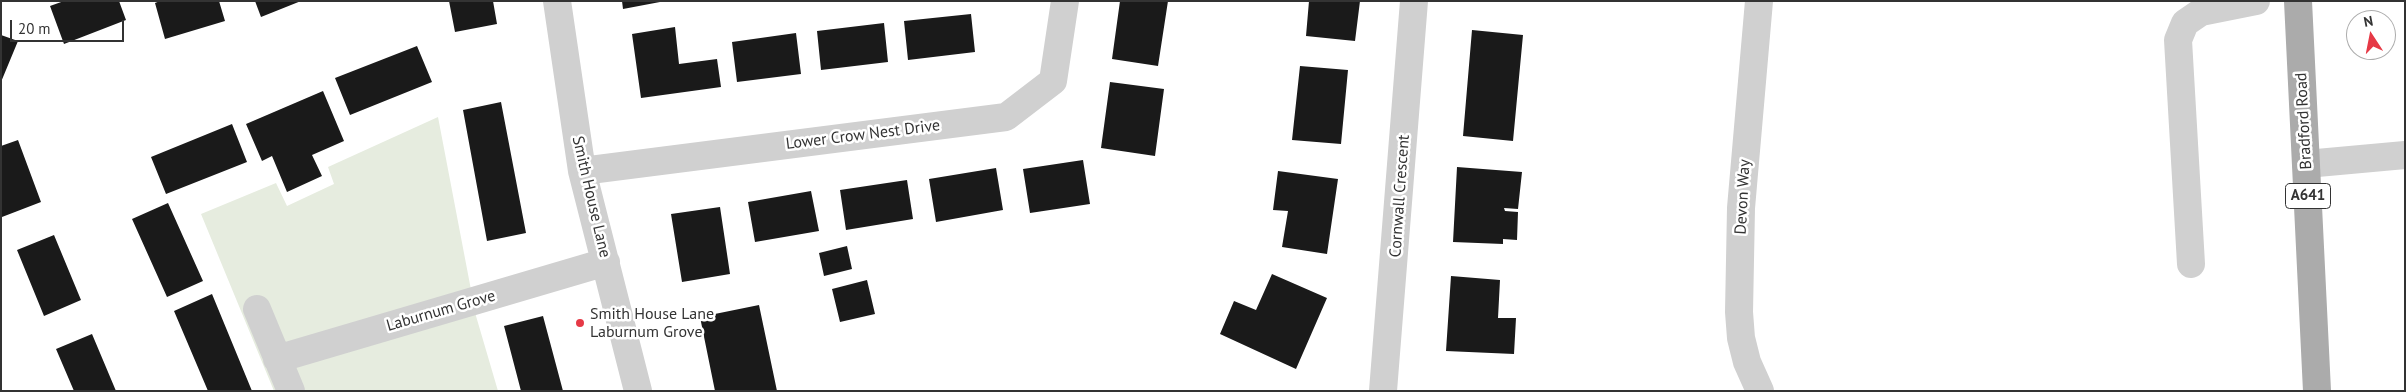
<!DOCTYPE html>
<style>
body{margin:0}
#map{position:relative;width:2406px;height:392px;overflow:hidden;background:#fff;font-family:"PT Sans",sans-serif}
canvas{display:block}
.frame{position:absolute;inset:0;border:2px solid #333;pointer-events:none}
.north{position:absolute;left:2346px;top:10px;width:50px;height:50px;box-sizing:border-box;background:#fff;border:1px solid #adadad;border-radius:50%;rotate:349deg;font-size:14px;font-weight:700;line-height:20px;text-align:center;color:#333}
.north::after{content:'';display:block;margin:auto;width:18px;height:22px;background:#e63946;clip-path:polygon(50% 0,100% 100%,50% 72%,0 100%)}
.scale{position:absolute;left:10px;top:20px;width:114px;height:22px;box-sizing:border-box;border:2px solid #333;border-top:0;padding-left:6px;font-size:15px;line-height:18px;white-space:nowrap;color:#333;-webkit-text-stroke:4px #fff;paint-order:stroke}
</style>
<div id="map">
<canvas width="2406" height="392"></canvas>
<div class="frame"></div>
<div class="north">N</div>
<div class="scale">20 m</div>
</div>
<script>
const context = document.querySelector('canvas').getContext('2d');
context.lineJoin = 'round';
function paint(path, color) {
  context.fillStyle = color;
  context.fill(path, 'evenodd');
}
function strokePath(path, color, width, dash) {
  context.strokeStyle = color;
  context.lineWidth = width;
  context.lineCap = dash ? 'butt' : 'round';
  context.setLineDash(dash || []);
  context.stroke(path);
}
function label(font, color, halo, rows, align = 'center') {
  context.font = font + ' "PT Sans",sans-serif';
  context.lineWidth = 5;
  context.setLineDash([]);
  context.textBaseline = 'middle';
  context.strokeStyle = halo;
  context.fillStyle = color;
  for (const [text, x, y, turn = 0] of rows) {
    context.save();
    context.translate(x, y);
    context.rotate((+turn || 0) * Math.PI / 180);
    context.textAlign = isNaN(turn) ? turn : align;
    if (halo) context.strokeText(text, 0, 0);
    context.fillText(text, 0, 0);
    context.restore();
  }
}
paint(new Path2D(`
 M438 117 476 316 498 391H274L201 214 276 183 287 206 334 184 328 167Z`), '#e6ecdf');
paint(new Path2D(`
 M64 1H119L126 20 64 44 50 6Z
 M160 1H219L225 21 165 39 155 3Z
 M255 1H301L261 17Z
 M449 1H493L497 24 455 32Z
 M622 1H660V2L623 9Z
 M1120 1H1168L1158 66 1112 59Z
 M1309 1H1360L1355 41 1306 36Z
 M971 14 975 52 908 60 904 21Z
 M884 23 888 62 821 70 817 31Z
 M675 27 679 64 717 59 721 87 641 98 632 34Z
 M1472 30 1523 35 1513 141 1463 136Z
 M796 33 801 74 737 82 732 42Z
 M1 35 18 41 1 82Z
 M417 46 432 82 350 115 335 78Z
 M1300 66 1348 70 1341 144 1292 140Z
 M1110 82 1164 89 1155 156 1101 148Z
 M323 91 344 141 312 155 322 176 287 192 272 156 262 161 246 124Z
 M501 102 526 233 487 241 463 110Z
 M232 124 247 162 166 194 151 157Z
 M18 140 41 202 2 217 1 146Z
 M1083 160 1090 204 1030 213 1023 169Z
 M1457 167 1522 172 1518 209 1504 208 1505 211 1518 212 1517 240 1503 239V244L1453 242Z
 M996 168 1003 210 936 222 929 179Z
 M1278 171 1338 179 1327 254 1282 247 1288 211 1273 210Z
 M907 180 913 219 846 230 840 190Z
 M811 191 819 231 755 242 748 202Z
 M168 203 203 281 167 297 132 219Z
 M720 207 730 274 682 282 671 214Z
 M54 235 81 300 44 316 17 250Z
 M847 246 852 269 824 276 819 253Z
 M1272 274 1327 298 1296 369 1220 334 1234 301 1256 310Z
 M1451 276 1500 280 1498 318H1516L1514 354 1446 351Z
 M867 280 875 314 840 322 832 289Z
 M212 294 252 391H208L174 311Z
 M759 305 777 391H715L700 317Z
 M543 316 563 391H521L504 326Z
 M92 334 116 391H74L56 349Z`), '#1a1a1a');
strokePath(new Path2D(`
 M557 1 582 171 638 391
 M1759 1 1741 208 1739 312 1741 338 1747 362 1760 391
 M2306 164 2405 155
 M582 171 1006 117 1053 81 1065 1
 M2191 264 2178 40 2185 23 2201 12 2256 1
 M257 309 291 391
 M277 359 606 262
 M1383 391 1414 1`), '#d0d0d0', 28);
strokePath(new Path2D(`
 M2298 1 2317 391`), '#ababab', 28);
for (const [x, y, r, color] of [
 [580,323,5,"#e63946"]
]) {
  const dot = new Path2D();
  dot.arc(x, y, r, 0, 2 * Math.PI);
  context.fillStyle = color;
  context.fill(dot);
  strokePath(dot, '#fff', 2);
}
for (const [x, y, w] of [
 [2308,196,45]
]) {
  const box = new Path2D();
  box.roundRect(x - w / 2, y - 12.5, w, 25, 4);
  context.fillStyle = '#fff';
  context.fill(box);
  strokePath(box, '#333', 1);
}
label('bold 15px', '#333', null, [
 ["A641",2308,196]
]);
label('16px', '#333', '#fff', [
 ["Bradford Road",2304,121,-93],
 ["Lower Crow Nest Drive",863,135,-7],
 ["Cornwall Crescent",1400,196,-86],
 ["Smith House Lane",591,197,77],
 ["Devon Way",1743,197,-87],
 ["Laburnum Grove",441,311,-16]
]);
label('16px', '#333', '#fff', [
 ["Smith House Lane",590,314],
 ["Laburnum Grove",590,332]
], 'left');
</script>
